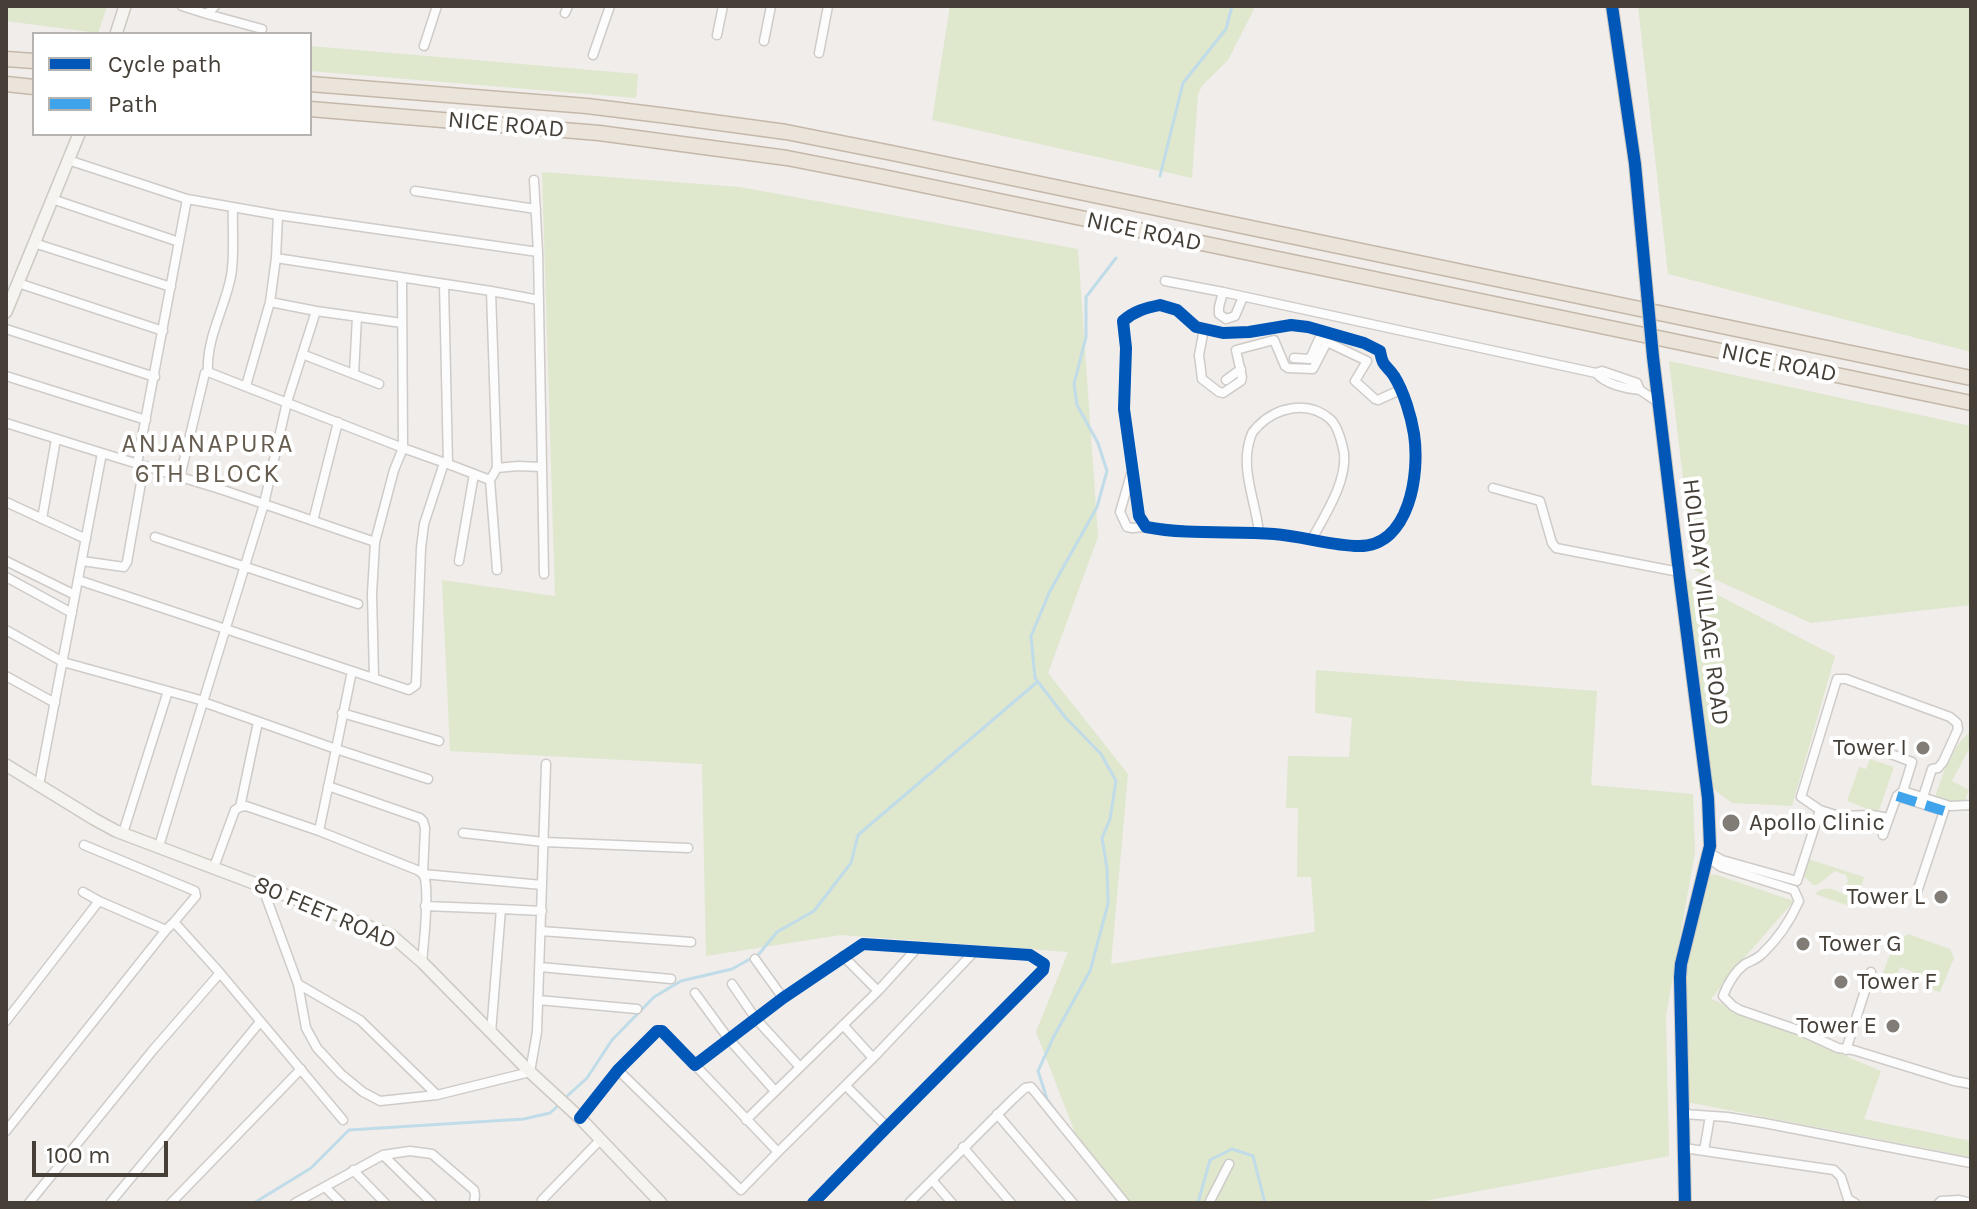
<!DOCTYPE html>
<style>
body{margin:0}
#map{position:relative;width:1977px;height:1209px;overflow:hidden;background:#f0edea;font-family:Karla,sans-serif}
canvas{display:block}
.frame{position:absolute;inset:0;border:8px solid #453f38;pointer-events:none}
.legend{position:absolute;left:32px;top:32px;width:280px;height:104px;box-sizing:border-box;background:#fff;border:2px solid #b5b2af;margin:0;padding:10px 14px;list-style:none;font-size:24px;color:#453f38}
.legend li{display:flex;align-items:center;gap:16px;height:40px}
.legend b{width:40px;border:2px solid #b5b2af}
.scale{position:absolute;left:32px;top:1141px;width:136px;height:36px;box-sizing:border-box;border:4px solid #453f38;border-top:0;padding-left:10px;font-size:24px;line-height:28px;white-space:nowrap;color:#453f38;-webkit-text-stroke:6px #fff;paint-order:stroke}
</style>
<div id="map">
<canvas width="1977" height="1209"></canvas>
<div class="frame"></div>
<ul class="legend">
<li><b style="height:10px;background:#0057b8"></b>Cycle path</li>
<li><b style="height:10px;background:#3fa4ec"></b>Path</li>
</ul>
<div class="scale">100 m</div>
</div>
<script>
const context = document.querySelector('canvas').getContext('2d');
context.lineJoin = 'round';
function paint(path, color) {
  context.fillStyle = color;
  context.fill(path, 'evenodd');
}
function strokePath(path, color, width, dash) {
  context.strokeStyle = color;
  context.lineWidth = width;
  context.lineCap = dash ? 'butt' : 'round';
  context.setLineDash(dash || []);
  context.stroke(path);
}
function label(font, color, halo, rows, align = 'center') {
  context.font = font + ' Karla,sans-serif';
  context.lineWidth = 8;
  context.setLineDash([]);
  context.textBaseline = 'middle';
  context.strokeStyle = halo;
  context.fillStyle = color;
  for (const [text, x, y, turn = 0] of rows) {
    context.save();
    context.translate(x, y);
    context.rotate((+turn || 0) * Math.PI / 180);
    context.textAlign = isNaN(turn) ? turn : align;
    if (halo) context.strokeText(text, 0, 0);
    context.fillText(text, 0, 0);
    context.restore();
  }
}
paint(new Path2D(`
 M6 6H107L98 33 6 21Z
 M950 6H1252L1254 9 1228 60 1202 86 1198 94 1192 178 932 120Z
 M1638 6H1971V352L1668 274Z
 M310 46 638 74 636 98 310 71Z
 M542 172 740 187 1078 249 1098 537 1048 673 1128 774 1111 964 1315 932 1311 877H1297L1298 808H1286L1288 756 1349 757 1352 718 1315 713 1316 670 1597 691 1591 785 1693 794 1695 852 1666 1016 1669 1156 1414 1203H1120L1086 1161 1036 1032 1068 952 841 935 706 956 702 764 450 751 442 580 555 596Z
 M1669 361 1971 426V605L1811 623 1694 570Z
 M1685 578 1835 656 1792 806 1732 803 1708 785Z
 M1971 731V745L1952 781 1969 790 1964 803 1959 804 1935 797 1948 760 1950 761C1954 749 1961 739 1971 731Z
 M1870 759 1894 767 1878 813 1847 801 1859 767 1866 769Z
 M1808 859 1864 877 1855 908 1815 894C1825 884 1834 890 1845 895L1844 890 1848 881 1846 875 1835 871 1817 885H1813L1804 876 1805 866Z
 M1705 874 1717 875 1794 901 1738 965 1711 999 1881 1071 1864 1119 1971 1141V1157L1687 1102 1679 993Z
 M1908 934 1950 949 1954 958 1940 992 1926 988 1929 978 1900 967 1896 977 1883 973 1897 935 1904 937Z`), '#dfe7cd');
strokePath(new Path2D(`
 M1160 176 1183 83 1226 29 1232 6
 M565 1098 587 1078 612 1040 654 997 681 981 732 969 759 954 777 932 814 911 851 863 858 835 1036 683
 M1059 1116 1047 1099 1038 1071 1054 1036 1090 971 1108 904 1107 868 1102 838 1110 819 1116 781 1101 754 1065 717 1035 678 1031 636 1050 591 1097 507 1107 471 1098 443 1077 405 1074 384 1086 337V297L1116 258
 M254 1203 311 1168 349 1130 524 1119 550 1113 560 1104
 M1198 1203 1210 1160 1232 1149 1253 1156 1265 1203`), '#c0dce9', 3);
const street = new Path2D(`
 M182 6 207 14 215 6
 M565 13 568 6
 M207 14 262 29
 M717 35 723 6
 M764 41 771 6
 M424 46 437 6
 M819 53 828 6
 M593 55 610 6
 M68 160 187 199 278 215 538 252 544 574
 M534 180 538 252
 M415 191 536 209
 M52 199 179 242
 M278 215 276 258 491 291
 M34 243 171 287
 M276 258 270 302 316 311 402 323
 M402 278 403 448 448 464
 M1165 281 1223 292 1596 373
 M18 283 163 331
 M444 284 448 464 490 480
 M1223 292 1219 307V314L1226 319
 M1160 305 1177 310 1196 327 1223 333 1249 332 1291 325 1308 327 1364 343 1380 351C1383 368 1386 364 1394 376 1404 392 1411 416 1414 434 1420 473 1410 546 1359 546 1332 546 1302 536 1274 534 1232 531 1188 535 1146 527L1139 516 1124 409 1126 348 1123 321C1134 311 1146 308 1160 305Z
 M1226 319 1235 316 1243 297
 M6 329 155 377
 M1204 329 1199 355 1202 379 1219 392 1223 393 1241 381 1242 377 1236 350 1274 340 1285 366 1288 368 1313 369 1327 342 1367 361 1355 381 1375 399 1378 400 1400 390
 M302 354 379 384
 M1294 358 1310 359 1319 339 1327 342
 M208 372C206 338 225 308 231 276 235 254 232 229 233 207
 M354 374 357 317
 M6 376 146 420
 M1226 380 1241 369
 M246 386 270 302
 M1640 390C1626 389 1605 384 1596 373L1602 371 1637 383 1640 390 1659 403
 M6 423 102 453 39 785
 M102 453 223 490 375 542
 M137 464 187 199
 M497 468 491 291 539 300
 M1131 474 1120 512 1127 527 1132 528 1146 527
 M180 477 205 373 208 372 403 448 394 470 375 542 372 594 374 678
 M1493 488 1540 501 1552 543 1556 548 1679 572
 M6 502 86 539
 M42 519 56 439
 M313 521 338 422
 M1259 533C1256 501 1239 468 1251 436 1252 431 1255 430 1258 426 1277 407 1308 400 1330 419 1338 426 1342 443 1344 453 1347 482 1325 515 1312 539
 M155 537 358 604
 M6 561 75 595
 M82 561 124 567 127 562 144 466
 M459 561 474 474
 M497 570 490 480 497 468 518 466 541 467
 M6 577 72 613
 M78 580 352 671 336 749 203 702 159 846
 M6 630 63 662 204 701
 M352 671 409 690 416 685 421 548 424 524 444 463
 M6 676 55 703
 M203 702 264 504 287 402 316 311
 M342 713 439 741
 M328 786 420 818 423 821 425 828 423 874 542 885
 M1903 791 1950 806 1971 805
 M1897 796 1944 811 1917 892
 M240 807 258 722
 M1820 810 1839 816 1872 815 1889 818 1897 796 1903 791 1912 762 1867 745
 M123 833 168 691
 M463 833 544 842 688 848
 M1883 835 1889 818
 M84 845 195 891 196 896 174 922
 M1708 852 1722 860 1797 881 1820 810 1801 797 1837 679H1846L1950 717 1957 723 1958 729 1943 762 1938 768 1932 769 1923 797
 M1707 857 1721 867 1794 890 1799 901C1790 921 1778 939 1762 954 1757 959 1751 961 1745 964 1734 972 1728 983 1723 996L1733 1006 1740 1010 1801 1031 1838 1048 1853 1050 1954 1081 1971 1084
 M214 867 235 810 240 807 246 806 319 831
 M262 886 298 984 306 1028 317 1048 341 1074 363 1092 380 1101 437 1095 530 1072 537 1032 546 764
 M83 892 99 901
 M425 906 501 909
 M541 931 691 942
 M843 956 878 991
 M755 959 783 998
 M422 962C424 941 429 898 425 879 423 873 423 874 417 870L319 831 336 749 428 779
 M540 967 671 979
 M298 984 360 1020 437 1095
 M732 984 756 1019 800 1067
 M695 993 728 1038 775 1091
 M538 1000 637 1009
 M6 1021 99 901 166 930 174 922 220 973 343 1120
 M843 1025 873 1058
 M491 1033 501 909 542 911
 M1846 1050 1871 972
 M695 1065 778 1152
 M618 1070 741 1190 778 1152 873 1058 973 953
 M846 1086 887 1127
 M997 1114 1073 1203
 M1684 1114 1727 1117 1764 1123 1971 1163
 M580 1118 618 1070 657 1031H662L695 1065 783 998 863 944 1030 955 1044 964 1043 970 887 1127 813 1203
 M746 1120 878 991 918 947
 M6 1131 166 930
 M963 1147 1011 1203
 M1684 1148 1834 1170 1841 1177 1848 1199 1855 1203
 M1704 1151 1710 1116
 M383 1155 432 1203
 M353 1170 385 1203
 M932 1180 952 1203
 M325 1187 341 1203
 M29 1203 153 1050 220 973
 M110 1203 260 1022
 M171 1203 301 1069
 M295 1203 383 1155 410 1151 432 1154 474 1190 475 1195 474 1203
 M544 1203 542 1200 600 1140
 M909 1203 1013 1099 1025 1088 1031 1087 1125 1203
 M1209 1203 1229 1164
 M1939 1203 1941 1201 1959 1200 1971 1203`);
const secondary = new Path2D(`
 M1612 6 1635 164 1647 294
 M116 34 125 6
 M6 312 79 134
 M1653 357 1679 572 1708 798 1710 846 1681 964 1680 977 1685 1203
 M6 765 94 819 116 831 391 935 422 962 530 1072 580 1118 661 1203`);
const highway = new Path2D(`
 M6 59 34 61
 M6 84 34 87
 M310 84 587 106 668 116 786 132 892 153 1971 378
 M310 109 599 133 787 158 879 176 1971 403`);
strokePath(street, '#cecbc8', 11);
strokePath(secondary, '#cecac2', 14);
strokePath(highway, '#c5b8a9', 17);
strokePath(street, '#fdfcfc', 8);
strokePath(secondary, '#f6f4f0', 11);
strokePath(highway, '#eae4db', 14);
const secondaryBridge = new Path2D(`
 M1647 294 1653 357`);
strokePath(secondaryBridge, '#cecac2', 14, []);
strokePath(secondaryBridge, '#f6f4f0', 11);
strokePath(new Path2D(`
 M1897 796 1944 811`), '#3fa4ec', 10, [20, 10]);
strokePath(new Path2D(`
 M1612 6 1635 164 1653 357 1679 572 1708 798 1710 846 1681 964 1680 977 1685 1203
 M1160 305 1177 310 1196 327 1223 333 1249 332 1291 325 1308 327 1364 343 1380 351C1383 368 1386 364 1394 376 1404 392 1411 416 1414 434 1420 473 1410 546 1359 546 1332 546 1302 536 1274 534 1232 531 1188 535 1146 527L1139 516 1124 409 1126 348 1123 321C1134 311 1146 308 1160 305Z
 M580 1118 618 1070 657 1031H662L695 1065 783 998 863 944 1030 955 1044 964 1043 970 887 1127 813 1203`), '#0057b8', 12);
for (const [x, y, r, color] of [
 [1923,748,8,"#817c76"],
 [1731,823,10,"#817c76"],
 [1941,897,8,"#817c76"],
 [1803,944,8,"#817c76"],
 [1841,982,8,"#817c76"],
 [1893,1026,8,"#817c76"]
]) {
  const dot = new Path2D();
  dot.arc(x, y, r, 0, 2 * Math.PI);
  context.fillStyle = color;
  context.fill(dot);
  strokePath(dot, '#fff', 3);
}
label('24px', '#453f38', '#fff', [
 ["NICE ROAD",506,125,5],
 ["NICE ROAD",1144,232,12],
 ["NICE ROAD",1779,363,12],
 ["HOLIDAY VILLAGE ROAD",1705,602,83],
 ["80 FEET ROAD",325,913,23]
]);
label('24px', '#453f38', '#fff', [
 ["Tower I",1907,748],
 ["Apollo Clinic",1749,823,"left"],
 ["Tower L",1925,897],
 ["Tower G",1819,944,"left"],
 ["Tower F",1857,982,"left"],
 ["Tower E",1877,1026]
], 'right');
context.letterSpacing = '2px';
label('26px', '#665c50', '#fff', [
 ["ANJANAPURA",208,445],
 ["6TH BLOCK",208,475]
]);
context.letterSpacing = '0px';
</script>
